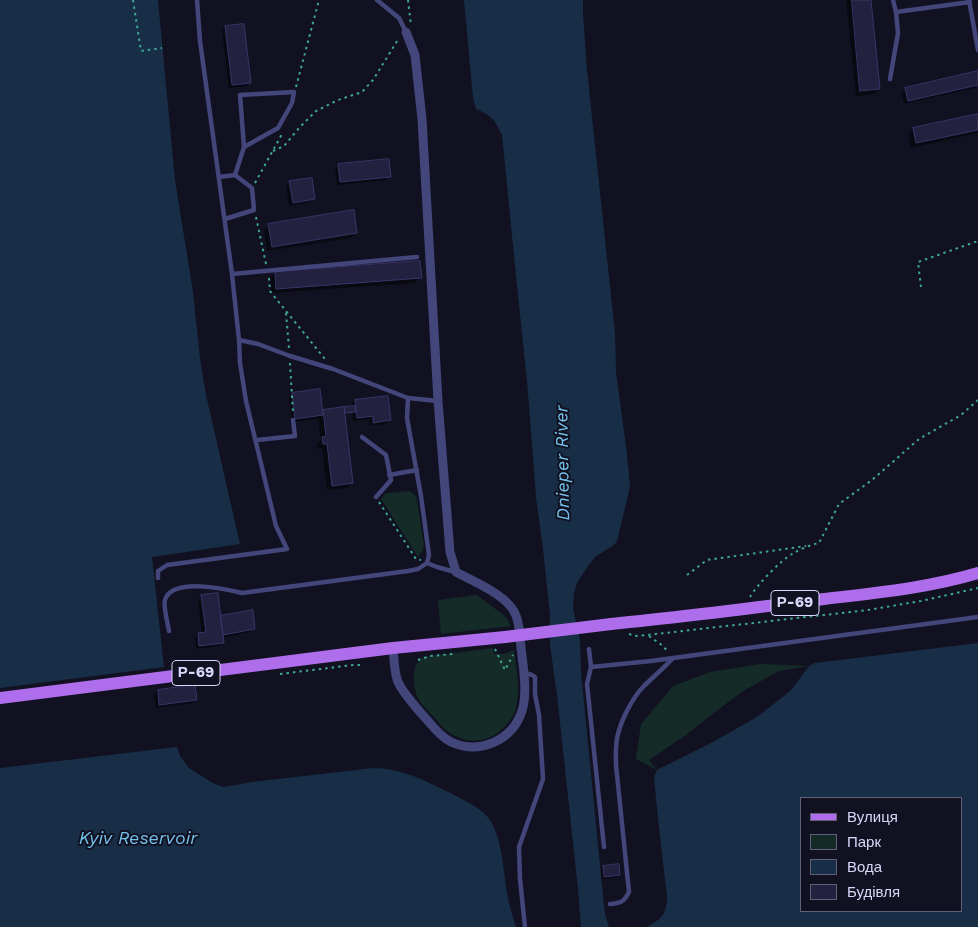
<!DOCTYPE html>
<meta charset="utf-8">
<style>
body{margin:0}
#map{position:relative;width:978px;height:927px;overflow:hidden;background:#121122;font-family:"Work Sans",sans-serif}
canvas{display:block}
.legend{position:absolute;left:800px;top:797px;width:162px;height:115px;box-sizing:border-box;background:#121122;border:1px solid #616078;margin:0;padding:6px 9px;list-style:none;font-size:15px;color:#d7d7fa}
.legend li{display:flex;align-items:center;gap:10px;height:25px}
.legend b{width:25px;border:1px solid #616078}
</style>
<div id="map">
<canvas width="978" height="927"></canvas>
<ul class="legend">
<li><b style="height:6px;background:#ae6deb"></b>Вулиця</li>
<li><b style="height:14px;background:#152b28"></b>Парк</li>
<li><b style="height:14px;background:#172e46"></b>Вода</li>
<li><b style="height:14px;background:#232040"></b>Будівля</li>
</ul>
</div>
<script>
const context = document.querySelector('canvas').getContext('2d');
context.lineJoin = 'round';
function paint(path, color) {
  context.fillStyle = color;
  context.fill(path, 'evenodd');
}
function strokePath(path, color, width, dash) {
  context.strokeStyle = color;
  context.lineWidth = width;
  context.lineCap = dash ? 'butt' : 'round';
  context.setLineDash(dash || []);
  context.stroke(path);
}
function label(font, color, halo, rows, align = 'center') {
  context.font = font + ' "Work Sans",sans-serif';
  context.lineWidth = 4;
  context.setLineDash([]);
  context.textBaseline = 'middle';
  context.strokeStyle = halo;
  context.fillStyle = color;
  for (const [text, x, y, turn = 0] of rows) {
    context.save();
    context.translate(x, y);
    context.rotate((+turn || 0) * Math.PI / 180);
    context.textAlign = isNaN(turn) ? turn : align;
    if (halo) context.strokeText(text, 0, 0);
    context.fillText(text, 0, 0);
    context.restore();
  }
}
paint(new Path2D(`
 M410 491 416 496 417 500 424 545 423 550 418 557 381 499 385 494 388 493Z
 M477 595 506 617 511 626 441 634 438 600Z
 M493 648 494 654H505L514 650C516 668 521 689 516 707 515 715 508 724 502 729 484 746 461 743 443 728 440 724 437 720 433 716 421 703 415 699 414 681 413 670 415 665 423 657Z
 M760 664 809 666 779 671 743 691 711 715 686 735 649 760 657 770 636 759 641 724 673 686 710 672Z`), '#152b28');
paint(new Path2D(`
 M0 0H158L175 180 193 292 200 358 206 395 240 544 152 557 164 667 0 688Z
 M464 0H583V14L587 70 615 333 616 372 627 454 630 487 617 541 614 545 595 557 588 566 577 583 574 593 573 608 580 640 581 672 602 886 605 914 609 927H581L578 889 557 695 550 645V615L543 549 536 497 527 381 516 276 502 135C494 119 493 116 476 109L473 98Z
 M978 643V927H646C661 920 667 914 667 897L658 818 654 777 657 770 713 742 757 717 784 696 792 689 809 666 815 663ZM802 798H962V911H802Z
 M177 747 180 756 189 768 211 782 223 787 252 782 373 768C397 768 417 777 438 787 452 794 474 804 485 814 503 831 503 874 508 898 510 908 513 917 516 927H0V768Z`), '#172e46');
paint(new Path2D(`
 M846 0H870L879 89 874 94 856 96Z
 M226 27 250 82 246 86 229 88 222 31Z
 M977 73 978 85 975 88 904 104 901 93 905 89Z
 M978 115V133L911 148 908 134 914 129Z
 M339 165 390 176 386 180 337 185 335 169Z
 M290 182 314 198 310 202 289 206 286 186Z
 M269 225 356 232 351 238 267 251 264 230Z
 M275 273 420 277 415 283 271 293 270 278Z
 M293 394 322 413 323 411 352 408 351 404 355 401 389 420 385 424 370 426 369 419 353 421 352 412 344 413 352 483 347 488 327 490 322 448 318 449 317 443 321 440 318 419 292 422 289 398Z
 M202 596 219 618 254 628 250 632 222 638V643L219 646 196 649 195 638 198 635 202 634 198 600Z
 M158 691 196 699 192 703 156 708 154 695Z
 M604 867 619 875 617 877 602 879 601 869Z`), '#0007');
const building = new Path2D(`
 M852 0H871L880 89 860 91Z
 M244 24 251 83 232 85 225 26Z
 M978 71V85L908 101 905 88Z
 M978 114V130L916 143 913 128Z
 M389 159 391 177 340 182 338 164Z
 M312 178 315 199 293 203 289 181Z
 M354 210 357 233 272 247 268 224Z
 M420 261 422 278 276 289 275 272Z
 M320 389 323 415 295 419 292 393Z
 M388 396 391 420 373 423V416L357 418 355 400Z
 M355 406 356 412 345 413 344 407Z
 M344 407 353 483 332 486 327 444H323L322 437 326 436 323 410Z
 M218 593 224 643 199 646 198 633 206 632 201 595Z
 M253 610 255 629 223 635 220 616Z
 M195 685 197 700 159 705 158 690Z
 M619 864 620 875 604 877 603 866Z`);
paint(building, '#232040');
strokePath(building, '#393569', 1);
strokePath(new Path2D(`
 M133 0 141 51 162 48
 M408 0 411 25
 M296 87 319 0
 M273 151 284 146 300 127 316 111 338 100 362 92 373 80 399 38
 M255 183 282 134
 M256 217 266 264
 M269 278 270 291 273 295 325 359
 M921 287 918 262 978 241
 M286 313 289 348
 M290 363 293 413
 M379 502 416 559 421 560
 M687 575 707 560 806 546
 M750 597C757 585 780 561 792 554 800 549 810 545 819 543L839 504 872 480 919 439 961 415 978 400
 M629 634 635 636 647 635 868 610 921 601 978 588
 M649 636 663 646 668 652
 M495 649 505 670 513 655
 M418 660 430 656 453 654
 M280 674 353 665H364`), '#3fa694', 2, [2.5, 4]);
strokePath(new Path2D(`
 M197 0 200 41 232 274 239 340 258 344 290 356 333 369 408 398 438 401
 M377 0 399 18 406 32
 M893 0 896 12
 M969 0 978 50
 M890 79 898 33 896 12 970 2
 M235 175 244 147 240 95 294 92 292 103 278 128 244 147
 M219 177 235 175 252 188 254 210 225 219
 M232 274 417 257
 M362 437 386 455 391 480 376 497
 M257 440 295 436 293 420
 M389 475 417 470
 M427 563 437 567 455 572
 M158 578V571L167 565 287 549 276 526 246 401 240 363 239 340
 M169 631C168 624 163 607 165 600 172 577 226 589 242 593L408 571 418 569 427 563 429 555 421 496 407 418 408 398
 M589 649 591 667 587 684 604 847
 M591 667 651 661 978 617
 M525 673 532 675 535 677V694L539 715 543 779 519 847 520 879 525 927
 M610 904C621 903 624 902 629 892L616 765C616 755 615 744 618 734 622 718 633 697 644 686 654 676 664 668 673 658`), '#42467b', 4.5);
strokePath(new Path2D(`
 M393 648C394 658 394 669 397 679 399 689 420 712 428 721 435 729 441 737 451 742 479 755 512 741 522 711 528 691 523 667 521 647 519 633 520 618 511 607 499 592 473 581 456 572L450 552 438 401 422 119 415 55 406 32`), '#42467b', 9);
strokePath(new Path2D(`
 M611 624C682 617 753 608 824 599 875 593 928 588 978 573
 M0 698 393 648 505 637`), '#ae6deb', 12);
strokePath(new Path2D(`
 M505 637 611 624`), '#ae6deb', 12);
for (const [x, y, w] of [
 [795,603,48],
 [196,673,48]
]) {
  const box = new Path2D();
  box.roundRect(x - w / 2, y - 12.5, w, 25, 4);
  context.fillStyle = '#121122';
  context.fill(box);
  strokePath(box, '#d7d7fa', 1);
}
label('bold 15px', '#d7d7fa', null, [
 ["Р-69",795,603],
 ["Р-69",196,673]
]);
label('italic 18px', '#73c2ec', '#121122', [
 ["Dnieper River",563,463,-91],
 ["Kyiv Reservoir",138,839]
]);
</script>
